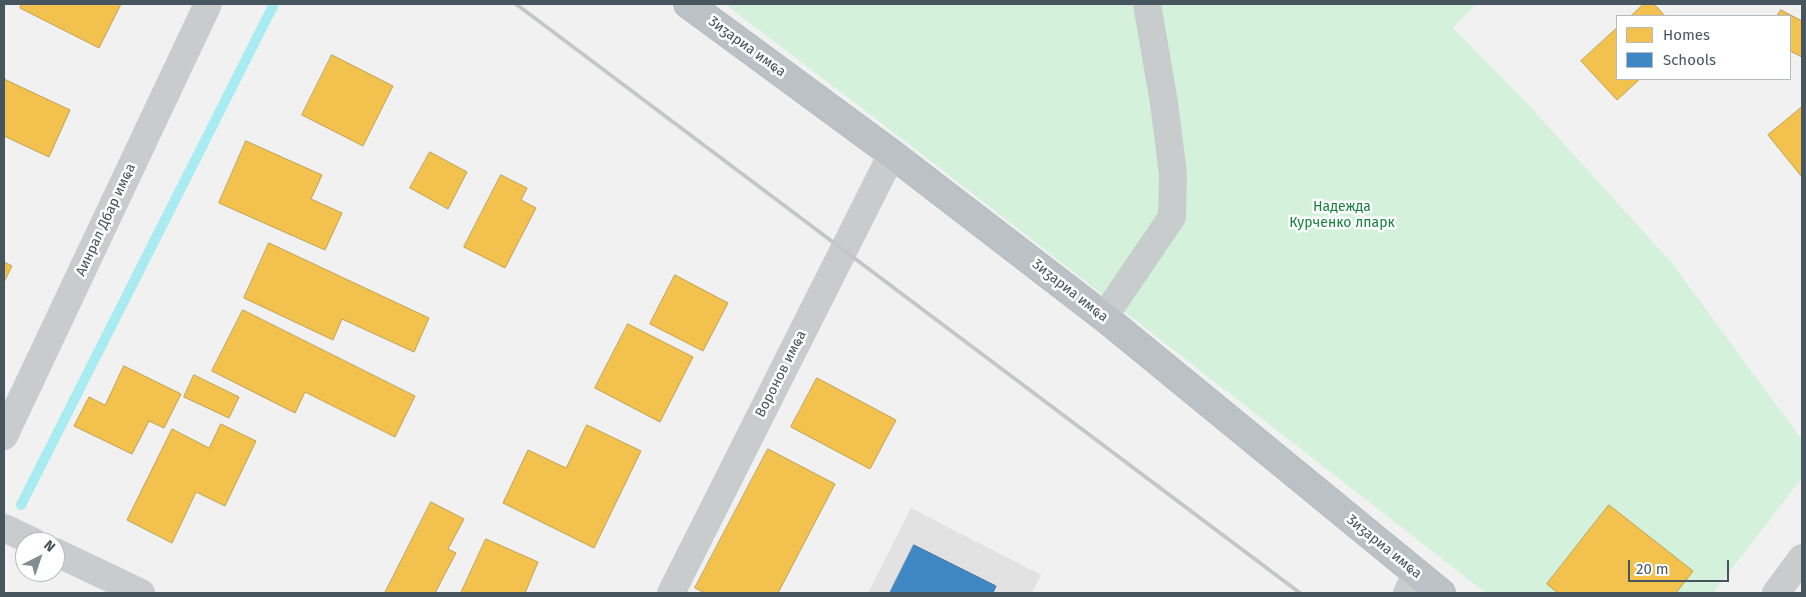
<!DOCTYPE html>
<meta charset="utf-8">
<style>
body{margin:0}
#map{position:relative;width:1806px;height:597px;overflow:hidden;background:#f1f1f1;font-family:"Fira Sans",sans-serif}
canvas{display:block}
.frame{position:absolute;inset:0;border:5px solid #47565e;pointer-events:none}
.legend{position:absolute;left:1616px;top:15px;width:175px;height:65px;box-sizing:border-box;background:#fff;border:1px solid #b5bbbf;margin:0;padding:6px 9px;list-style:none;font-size:15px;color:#47565e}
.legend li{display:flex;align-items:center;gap:10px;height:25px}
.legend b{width:25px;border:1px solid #b5bbbf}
.north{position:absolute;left:15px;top:532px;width:50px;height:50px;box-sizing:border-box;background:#fff;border:1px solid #b5bbbf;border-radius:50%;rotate:41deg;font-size:14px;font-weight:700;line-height:20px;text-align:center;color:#47565e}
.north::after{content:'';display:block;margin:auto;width:18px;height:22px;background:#828c91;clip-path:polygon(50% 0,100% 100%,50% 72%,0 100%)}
.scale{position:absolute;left:1628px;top:560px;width:101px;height:22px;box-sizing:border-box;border:2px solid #47565e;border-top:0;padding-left:6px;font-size:15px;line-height:18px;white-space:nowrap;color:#47565e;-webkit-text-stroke:4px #fff;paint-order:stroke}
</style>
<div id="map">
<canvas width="1806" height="597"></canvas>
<div class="frame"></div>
<ul class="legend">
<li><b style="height:14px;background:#f2c14e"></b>Homes</li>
<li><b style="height:14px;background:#3f88c5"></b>Schools</li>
</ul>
<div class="north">N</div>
<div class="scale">20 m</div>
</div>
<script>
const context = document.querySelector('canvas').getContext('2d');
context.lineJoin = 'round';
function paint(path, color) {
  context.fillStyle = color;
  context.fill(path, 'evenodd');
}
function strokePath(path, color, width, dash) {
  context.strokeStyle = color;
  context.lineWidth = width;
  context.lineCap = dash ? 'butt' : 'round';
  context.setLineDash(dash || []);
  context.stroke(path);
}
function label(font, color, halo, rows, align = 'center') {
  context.font = font + ' "Fira Sans",sans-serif';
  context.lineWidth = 5;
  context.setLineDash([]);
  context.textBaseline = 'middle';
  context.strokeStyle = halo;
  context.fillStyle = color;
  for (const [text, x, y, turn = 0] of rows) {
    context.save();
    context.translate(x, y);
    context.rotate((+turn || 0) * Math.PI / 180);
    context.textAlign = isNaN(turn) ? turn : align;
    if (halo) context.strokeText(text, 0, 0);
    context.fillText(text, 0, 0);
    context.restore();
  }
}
paint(new Path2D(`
 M911 508 1041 575 1032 593H868Z`), '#e3e2e3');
paint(new Path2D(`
 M725 4H1476L1453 28 1524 100 1671 262 1802 440V478L1713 593H1486L914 148Z`), '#d4f1db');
const homes = new Path2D(`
 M22 4H121L99 48 20 8Z
 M1644 4H1654L1665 16H1631Z
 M1781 10 1802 21V57L1790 51V16H1777Z
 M1617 28V79H1640L1617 100 1581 61Z
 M332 55 393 86 363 146 302 115Z
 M4 79 70 110 49 157 4 136Z
 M1802 107V177L1768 135Z
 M246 141 322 175 311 199 342 213 325 250 219 203Z
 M430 152 467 172 448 209 410 188Z
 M501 175 527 188 521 200 536 208 505 268 464 247Z
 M269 243 429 318 414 352 342 319 333 340 244 298Z
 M4 262 12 266 4 282Z
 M675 275 728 303 703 351 650 324Z
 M243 310 415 396 395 437 305 392 295 413 212 371Z
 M628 324 693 357 660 422 595 388Z
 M124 366 181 394 164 428 149 421 132 454 74 426 89 397 105 405Z
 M194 375 239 397 229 418 184 397Z
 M817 378 896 420 870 469 791 427Z
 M221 424 256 441 225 506 196 492 172 543 127 520 172 429 209 448Z
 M587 425 641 451 594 548 503 503 528 450 566 468Z
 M768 449 835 484 778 593H705L695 588Z
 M431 502 464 519 448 549 456 553 435 593H385Z
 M1609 505 1693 571 1676 593H1558L1547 584Z
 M486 539 538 562 525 593H461Z`);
paint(homes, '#f2c14e');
strokePath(homes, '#bfa153', 1);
const schools = new Path2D(`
 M914 545 996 586 993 593H890Z`);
paint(schools, '#3f88c5');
strokePath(schools, '#4179a6', 1);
strokePath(new Path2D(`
 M21 505 274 4`), '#a8ebf0', 10);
const highway = new Path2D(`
 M688 4 892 154 1104 317 1441 593`);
strokePath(highway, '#b5bcc1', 30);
strokePath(new Path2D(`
 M1104 317 1172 217 1173 174 1164 103 1147 4
 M4 436 208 4
 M4 528 34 542
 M55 552 141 593
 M671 593 892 154
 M1407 593 1416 574
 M1776 593 1802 558`), '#c8cccd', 28);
strokePath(highway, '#bbc1c5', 28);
strokePath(new Path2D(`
 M516 4 1300 593`), '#c4c6c7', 4);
label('14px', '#47565e', '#fff', [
 ["Ӡиӡариа имҩа",747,47,36],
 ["Аинрал Дбар имҩа",106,220,-65],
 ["Ӡиӡариа имҩа",1070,291,38],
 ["Воронов имҩа",781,374,-63],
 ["Ӡиӡариа имҩа",1384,547,39]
]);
label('14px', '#14823b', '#fff', [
 ["Надежда",1342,207],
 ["Курченко лпарк",1342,223]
]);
</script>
